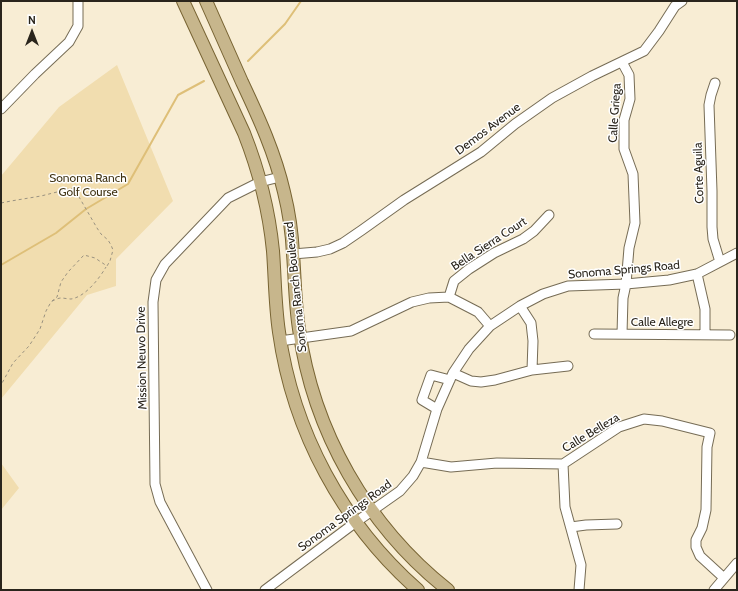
<!DOCTYPE html>
<style>
body{margin:0}
#map{position:relative;width:738px;height:591px;overflow:hidden;background:#f8edd4;font-family:Cabin,sans-serif}
canvas{display:block}
.frame{position:absolute;inset:0;border:2px solid #2a251c;pointer-events:none}
.north{position:absolute;left:12px;top:12px;width:40px;height:40px;-webkit-text-stroke:3px #fff;paint-order:stroke;rotate:0deg;font-size:11px;font-weight:700;line-height:16px;text-align:center;color:#2a251c}
.north::after{content:'';display:block;margin:auto;width:14px;height:18px;background:#2a251c;clip-path:polygon(50% 0,100% 100%,50% 72%,0 100%)}
</style>
<div id="map">
<canvas width="738" height="591"></canvas>
<div class="frame"></div>
<div class="north">N</div>
</div>
<script>
const context = document.querySelector('canvas').getContext('2d');
context.lineJoin = 'round';
function paint(path, color) {
  context.fillStyle = color;
  context.fill(path, 'evenodd');
}
function strokePath(path, color, width, dash) {
  context.strokeStyle = color;
  context.lineWidth = width;
  context.lineCap = dash ? 'butt' : 'round';
  context.setLineDash(dash || []);
  context.stroke(path);
}
function label(font, color, halo, rows, align = 'center') {
  context.font = font + ' Cabin,sans-serif';
  context.lineWidth = 3;
  context.setLineDash([]);
  context.textBaseline = 'middle';
  context.strokeStyle = halo;
  context.fillStyle = color;
  for (const [text, x, y, turn = 0] of rows) {
    context.save();
    context.translate(x, y);
    context.rotate((+turn || 0) * Math.PI / 180);
    context.textAlign = isNaN(turn) ? turn : align;
    if (halo) context.strokeText(text, 0, 0);
    context.fillText(text, 0, 0);
    context.restore();
  }
}
paint(new Path2D(`
 M117 65 173 201 116 259V286L87 295 1 399V176L59 107Z
 M1 463 19 488 1 510Z`), '#f1ddaf');
strokePath(new Path2D(`
 M248 61 285 24 301 1
 M1 265 56 233 86 209 128 184 178 95 204 81`), '#debf78', 2);
const minor = new Path2D(`
 M622 62 629 75 630 99 624 120V149L633 174 635 223 629 248 626 284 623 298 622 334
 M715 83 711 95 709 105 712 191V227L713 239 720 262
 M1 109 35 74 69 42 78 26V1
 M293 254 317 252 330 249 343 243 362 230 404 200 481 152 515 124 552 98 592 76 644 51 659 31 675 6 682 1
 M697 274 705 309V334
 M449 297 454 281 469 269 494 253 523 239 534 231 549 215
 M520 306 531 323 533 341 532 370
 M594 334 730 335
 M280 341 351 331 412 302 429 298 449 297 478 312 490 326
 M453 373 471 381 481 382 495 380 532 370 568 366
 M437 409 422 400 431 375 450 380
 M421 462 451 467 497 463 563 464 619 427 644 419 662 421 710 433 707 447 706 510 702 528 696 540V547L700 556 724 578
 M563 464 565 507 581 565 579 590
 M571 527 586 525 617 524
 M207 590 160 502 155 484 153 302 156 280 165 264 228 198 260 182 280 177
 M265 590 356 522 400 491 413 476 421 462 437 409 453 373 469 349 490 326 520 306 543 294 568 286 626 284 669 280 697 274 737 253
 M714 590 737 563`);
const major = new Path2D(`
 M183 1 244 133C259 171 269 210 273 251 275 278 275 305 279 332 293 432 343 524 418 590
 M206 1C218 28 230 55 242 82 259 118 275 153 284 192 289 212 292 233 293 254 295 279 295 304 299 329 313 431 367 526 448 590`);
strokePath(minor, '#766c55', 11);
strokePath(major, '#786433', 14);
strokePath(new Path2D(`
 M1 203 11 201 41 196 73 188 75 190 97 228 101 234 108 240 111 245 113 250 110 261 107 266 95 258 84 255 68 272 61 282 57 297 51 302 46 311 40 329 29 346 13 363 1 385
 M52 301C55 300 58 298 61 298 64 298 68 299 71 299 85 297 99 279 106 267`), '#9a9280', 1, [3, 3]);
strokePath(minor, '#fff', 9);
strokePath(major, '#c7b68c', 12);
label('12px', '#2a251c', '#fff', [
 ["Calle Griega",615,113,-86],
 ["Demos Avenue",488,129,-37],
 ["Corte Aguila",699,173,-92],
 ["Bella Sierra Court",489,244,-33],
 ["Sonoma Springs Road",624,270,-5],
 ["Sonoma Ranch Boulevard",296,287,-96],
 ["Calle Allegre",662,322],
 ["Mission Neuvo Drive",142,358,-91],
 ["Calle Belleza",591,433,-31],
 ["Sonoma Springs Road",345,516,-36]
]);
label('12px', '#403313', '#fff', [
 ["Sonoma Ranch",88,178],
 ["Golf Course",88,192]
]);
</script>
